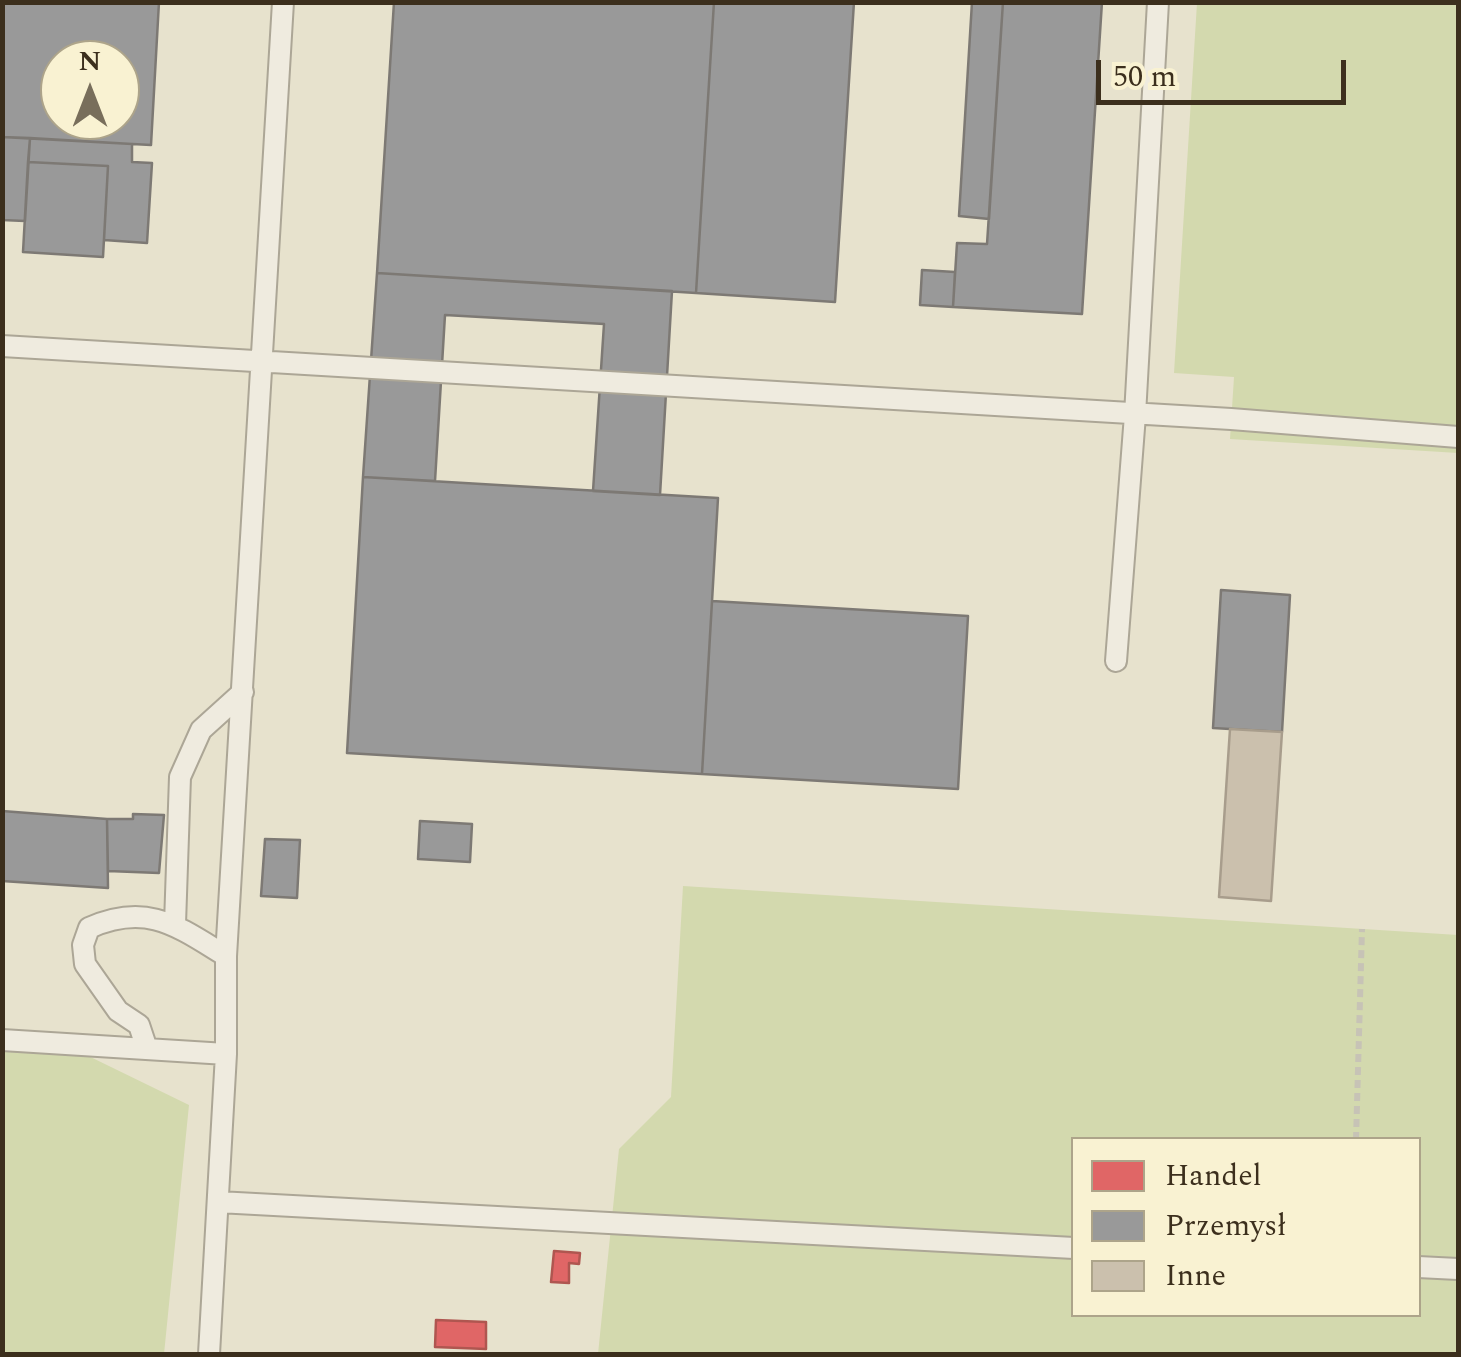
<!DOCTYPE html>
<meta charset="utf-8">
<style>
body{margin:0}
#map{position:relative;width:1461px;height:1357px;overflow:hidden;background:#e7e2cd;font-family:Spectral,serif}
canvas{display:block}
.frame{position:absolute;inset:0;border:5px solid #3c2f1d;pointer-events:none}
.legend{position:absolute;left:1071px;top:1137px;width:350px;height:180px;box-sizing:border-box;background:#f9f2d2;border:2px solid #ada48a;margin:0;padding:12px 18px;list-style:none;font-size:30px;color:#3c2f1d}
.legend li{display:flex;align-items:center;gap:20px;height:50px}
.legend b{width:50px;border:2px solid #ada48a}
.north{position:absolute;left:40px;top:40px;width:100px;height:100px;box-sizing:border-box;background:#f9f2d2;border:2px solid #ada48a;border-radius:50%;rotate:0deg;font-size:28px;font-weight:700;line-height:40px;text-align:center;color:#3c2f1d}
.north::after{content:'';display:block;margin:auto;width:35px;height:45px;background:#786e5b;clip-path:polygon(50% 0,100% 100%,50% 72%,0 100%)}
.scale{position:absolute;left:1096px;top:60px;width:250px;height:45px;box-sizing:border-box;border:5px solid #3c2f1d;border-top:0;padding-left:12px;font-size:30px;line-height:35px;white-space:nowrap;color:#3c2f1d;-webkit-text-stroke:8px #f9f2d2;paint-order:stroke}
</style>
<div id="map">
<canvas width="1461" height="1357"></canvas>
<div class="frame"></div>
<ul class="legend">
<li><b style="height:28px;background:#e06666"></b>Handel</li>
<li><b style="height:28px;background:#999"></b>Przemysł</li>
<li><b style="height:28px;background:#cbc0ad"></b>Inne</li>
</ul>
<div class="north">N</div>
<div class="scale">50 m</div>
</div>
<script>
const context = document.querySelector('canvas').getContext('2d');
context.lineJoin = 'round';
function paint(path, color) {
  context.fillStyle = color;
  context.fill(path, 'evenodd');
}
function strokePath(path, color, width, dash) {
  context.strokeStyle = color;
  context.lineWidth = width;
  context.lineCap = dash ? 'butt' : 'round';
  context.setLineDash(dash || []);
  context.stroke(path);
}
paint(new Path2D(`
 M1197 3H1458V453L1230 439 1234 377 1174 373Z
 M683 886 1458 935V1354H598L619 1149 671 1097ZM1074 1140H1418V1314H1074Z
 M2 1044 72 1048 189 1105 164 1354H3Z`), '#d3d9ae');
const shops = new Path2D(`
 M554 1251 580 1253 579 1264 569 1263V1283L551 1282Z
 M436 1320 486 1322V1349L435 1347Z`);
paint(shops, '#e06666');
strokePath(shops, '#af5650', 2.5);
const industry = new Path2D(`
 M2 2H159L151 145 2 137ZM60 60H120V120H60Z
 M394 2H714L696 293 377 273Z
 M714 2H854L835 302 696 293Z
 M972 2H1003L989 219 959 216Z
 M1003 2H1102L1082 314 953 307 957 243 987 244Z
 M2 137 30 138 25 221 2 220Z
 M30 138 132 144V162L152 163 147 243 104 240 108 166 28 162Z
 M28 162 108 166 103 257 23 252Z
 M922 270 955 272 953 307 920 305Z
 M377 273 672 291 660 495 593 491 604 324 445 315 435 481 363 477Z
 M363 477 718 498 702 774 347 753Z
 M1221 590 1290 595 1282 732 1213 728Z
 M712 601 968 616 958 789 702 774Z
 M2 811 107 819 108 888 2 881Z
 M133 814 164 815 159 873 108 871 107 819H133Z
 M420 821 472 824 470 862 418 859Z
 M265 839 300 840 297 898 261 896Z`);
paint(industry, '#999');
strokePath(industry, '#7d7974', 2.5);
const building = new Path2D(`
 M1230 729 1282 732 1271 901 1219 897Z`);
paint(building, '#cbc0ad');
strokePath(building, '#a89d8c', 2.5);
const lane = new Path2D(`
 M2 346 1231 419 1458 437
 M1116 661 1135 415 1158 2
 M175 924 180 777 201 730 243 692
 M2 1040 226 1054
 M147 1049 139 1025 118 1011 85 964 83 945 89 928C147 902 177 926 226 956
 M218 1202 1074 1248
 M1418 1267 1458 1269
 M209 1354 226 1054V956L283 2`);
strokePath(lane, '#aca696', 24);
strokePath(new Path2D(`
 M1356 1140 1362 929`), '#c7c3b6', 6, [8, 5]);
strokePath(lane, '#efebdf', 20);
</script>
